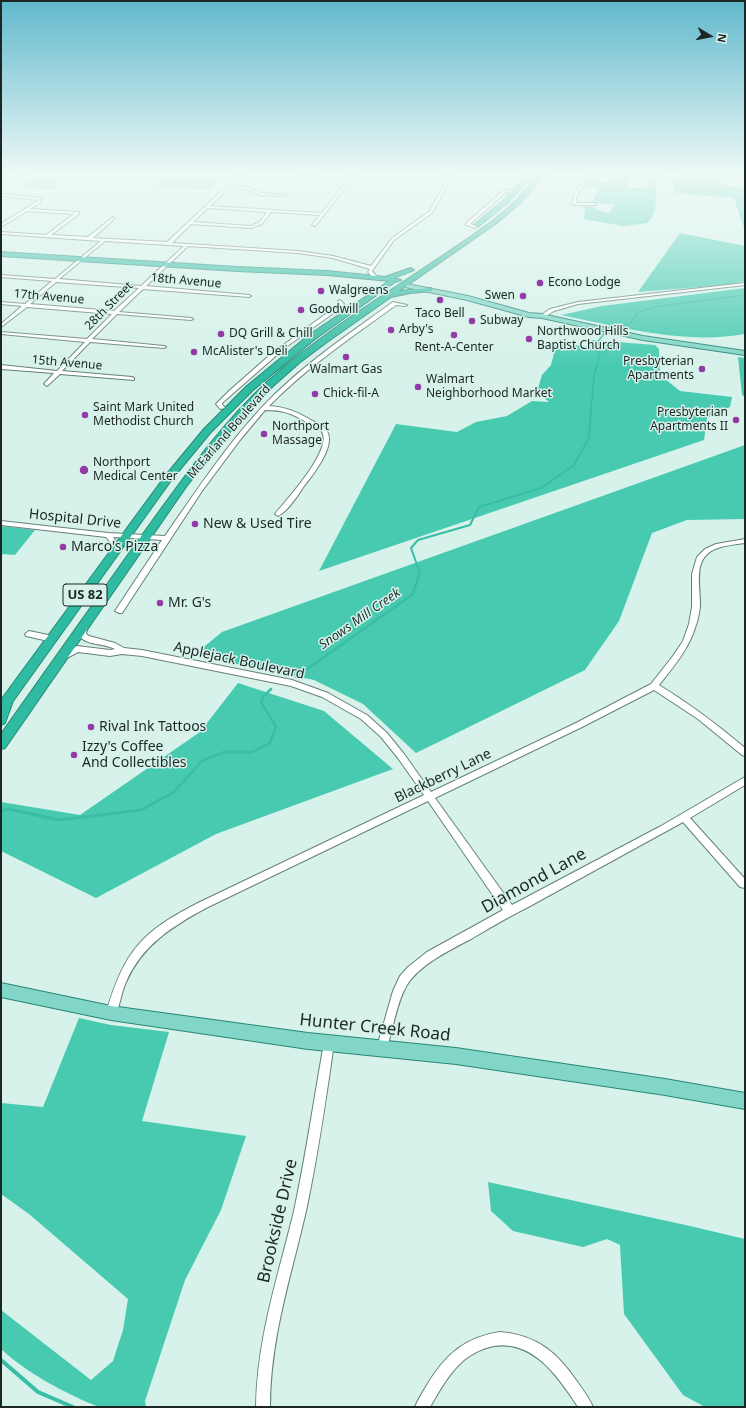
<!DOCTYPE html>
<style>
body{margin:0}
#map{position:relative;width:746px;height:1408px;overflow:hidden;background:#d6f2ea;font-family:"Noto Sans",sans-serif}
canvas{display:block}
.frame{position:absolute;inset:0;border:2px solid #1c2624;pointer-events:none}
.north{position:absolute;left:690px;top:16px;width:40px;height:40px;-webkit-text-stroke:3px #d6f2ea;paint-order:stroke;rotate:100deg;font-size:11px;font-weight:700;line-height:16px;text-align:center;color:#1c2624}
.north::after{content:'';display:block;margin:auto;width:14px;height:18px;background:#1c2624;clip-path:polygon(50% 0,100% 100%,50% 72%,0 100%)}
</style>
<div id="map">
<canvas width="746" height="1408"></canvas>
<div class="frame"></div>
<div class="north">N</div>
</div>
<script>
const context = document.querySelector('canvas').getContext('2d');
context.lineJoin = 'round';
function paint(path, color) {
  context.fillStyle = color;
  context.fill(path, 'evenodd');
}
function strokePath(path, color, width, dash) {
  context.strokeStyle = color;
  context.lineWidth = width;
  context.lineCap = dash ? 'butt' : 'round';
  context.setLineDash(dash || []);
  context.stroke(path);
}
function label(font, color, halo, rows, align = 'center') {
  context.font = font + ' "Noto Sans",sans-serif';
  context.lineWidth = 3;
  context.setLineDash([]);
  context.textBaseline = 'middle';
  context.strokeStyle = halo;
  context.fillStyle = color;
  for (const [text, x, y, turn = 0] of rows) {
    context.save();
    context.translate(x, y);
    context.rotate((+turn || 0) * Math.PI / 180);
    context.textAlign = isNaN(turn) ? turn : align;
    if (halo) context.strokeText(text, 0, 0);
    context.fillText(text, 0, 0);
    context.restore();
  }
}
paint(new Path2D(`
 M36 176 55 180 59 184 54 190 21 187Z
 M164 176 220 180 210 190 153 186Z`), '#7ed0bc');
paint(new Path2D(`
 M671 172H745V176L683 177 685 173Z
 M614 176 631 178 627 187 646 189 649 179H657L655 211 648 223 623 226 584 219 585 206 594 207 596 210 610 213 614 205 592 202 599 188 586 185 593 180 604 183Z
 M672 179 721 182 725 186 745 187V231L734 198 674 193Z
 M680 233 745 246V281L727 285 638 292Z
 M745 288V334C683 345 621 327 561 315L602 306Z
 M592 340 655 345 659 349 660 375 680 391 732 397 730 407 707 418 704 440 319 571 396 424 457 432 476 422 507 416 532 401 549 402 537 392 542 375 551 365 555 349 548 346 559 344 586 346Z
 M738 357 745 358V397L742 395Z
 M745 445V519L687 520 652 533 619 621 585 670 416 753 363 704 314 680 194 655 222 632Z
 M1 526 35 530 15 555 3 554 1 556Z
 M238 683 324 711 393 769 216 834 96 898 1 851V802L80 815 200 732Z
 M79 1018 111 1025 169 1032 142 1121 246 1136 221 1210 185 1280 145 1401 146 1407H99C68 1395 25 1372 1 1349V1310L91 1380 113 1361 123 1330 128 1299 29 1214 1 1194V1103L43 1107Z
 M488 1182 690 1226 745 1239V1407H705L683 1395 624 1314 620 1245 607 1239 583 1247 513 1231 491 1211Z`), '#47cab0');
strokePath(new Path2D(`
 M591 410 594 376 600 353 596 344 610 326 630 324 638 312 660 306 745 295`), '#37bea4', 1.5);
strokePath(new Path2D(`
 M418 579 420 573 411 548 418 540 470 525 479 507 541 488 574 465 589 438 591 409`), '#37bea4', 2);
strokePath(new Path2D(`
 M296 677 413 594 418 578
 M173 793 202 761 224 752H252L270 743 276 727 261 702 264 696 271 689`), '#37bea4', 2.5);
strokePath(new Path2D(`
 M1 811 8 809 60 820 141 810 174 792`), '#37bea4', 3);
strokePath(new Path2D(`
 M1 1360 38 1392 73 1407`), '#37bea4', 4);
const minor = new Path2D(`
 M26 172H30L1 191V188Z
 M242 172H246L232 185 249 187 261 193 286 195 284 196 260 195 247 189 230 187 210 206 322 213 354 172H358L315 226 312 225 320 215 271 212 262 224 251 228 191 224 172 243 298 251 333 256 371 266 392 238 430 211 451 172H455L432 213 394 240 372 271 377 277V278H373L368 272 370 269 333 258 298 253 188 246 146 286 249 295 251 296 249 297 143 289 119 312 191 318 193 319 191 320 117 314 92 339 164 346 166 347 164 348 90 342 62 371 132 377 134 378V380L60 374 47 386 44 384 54 373 1 369V365L57 371 85 342 1 334V332L87 339 112 314 27 307 1 327V324L22 306 1 304V302L25 304 52 281 1 277V275L55 279 101 241 1 234V232L46 235 74 214 27 211 1 227V224L39 200 1 196V194L42 198 40 203 30 209 79 212V214L51 235 88 237 113 217 114 219 93 238 167 242ZM208 208 267 212 260 222 251 226 193 222ZM105 241 184 246 141 286 59 279ZM56 282 139 288 114 311 30 304Z
 M270 172H289L317 174 315 175Z
 M560 172 684 178 745 177V179L684 180 600 175 587 183 580 189 576 198V203H596L597 205H574L572 204C573 188 583 182 596 175Z
 M504 190 517 192 515 193 506 192 470 224 476 226V228L466 225V223Z
 M745 283V285L578 304 554 311 544 317 540 316 550 309 578 302Z
 M340 300 344 304 342 307 286 347 222 403V404L225 408 220 409 216 404 229 391 271 354 338 305 340 304 338 301Z
 M393 302 407 305 405 306 396 305C352 337 307 367 269 406 285 407 296 411 309 419 316 423 323 425 327 431 336 446 313 475 304 486 299 494 287 512 278 516L275 514C287 499 329 454 323 434 321 427 312 425 306 422 291 413 283 410 265 410L240 440 202 491 122 613H119L115 611 162 540 113 537 119 546V551L116 553 113 551V546L106 537 1 525V521L108 533 165 536C199 487 233 435 275 394 311 359 353 331 393 302Z
 M745 539V543C737 544 728 545 721 547 690 555 701 585 700 607 699 613 698 620 696 625 689 649 674 666 659 685 690 704 718 725 745 748V756L742 755 698 719 654 690 582 727 435 798 512 905 661 826 745 777V785L690 818 745 879V888L740 887 683 822 530 906C510 916 491 927 471 939 450 950 419 965 407 985 397 1001 393 1029 387 1047L386 1051 382 1052 378 1051 377 1047 393 991 400 976 408 967 427 952 503 910 428 801 206 908C173 926 142 945 126 982 121 993 120 1005 115 1017L111 1018 107 1017 106 1013C125 950 141 932 200 902L424 795 398 758 381 737 361 719 322 697 291 686 142 656 122 654 110 656 78 652 67 658H61L60 656 61 654 77 646 110 650 115 649C104 643 87 646 78 635L81 624H87L88 626 86 634 89 636 115 643 124 648 142 650 292 680 328 693 367 715 387 733 404 754 431 792 576 723 651 684 673 656 683 641 689 624 692 607V574L697 557 705 549 716 544Z
 M29 631 53 636 57 639 53 642 26 636 25 634Z
 M329 1038 333 1039 334 1043C326 1099 318 1155 306 1211 291 1277 270 1338 270 1407H256C257 1338 278 1277 294 1211 306 1155 314 1099 324 1043L325 1039Z
 M500 1332C537 1335 558 1353 578 1383 584 1391 589 1398 593 1407H578C559 1378 534 1340 494 1346 483 1348 473 1353 464 1360 449 1373 440 1390 430 1407H415C418 1399 423 1392 427 1385 445 1355 465 1337 500 1332Z`);
const major = new Path2D(`
 M402 283 468 296 529 313 542 314 643 336 745 351V355L643 340 542 318 529 317 467 300 400 286 399 285Z
 M1 983 111 1006 308 1033 456 1048 665 1079 745 1093V1109L665 1095 456 1064 308 1049 111 1020 1 997Z`);
const highway = new Path2D(`
 M530 172H535L508 202 479 226H475V224L504 200Z
 M540 172H546L521 202 498 222 399 291 430 288 432 289V291L410 293 391 297 327 342 299 363 273 386 237 423 188 484 5 748 1 749V734C46 671 90 608 135 545 176 489 216 429 267 382 336 320 419 275 494 220L517 200Z
 M1 252 237 267 327 271 385 277 411 268 414 270 393 278 401 280 395 282 315 339 253 390 210 433 172 479 13 701 5 723 1 725V700L166 475 204 429 247 386 309 335 389 281 327 275 237 271 1 256Z`);
strokePath(minor, '#668079', 2);
strokePath(major, '#288775', 2);
strokePath(highway, '#288775', 2);
paint(minor, '#fff');
paint(major, '#82d6c7');
paint(highway, '#2fbba1');
const sky = context.createLinearGradient(0, 0, 0, 369);
sky.addColorStop(0, '#61b8cd');
sky.addColorStop(0.47, '#edf9f6');
sky.addColorStop(1, '#edf9f600');
context.fillStyle = sky;
context.fillRect(0, 0, 746, 369);
for (const [x, y, r, color] of [
 [540,283,4,"#943aa5"],
 [321,291,4,"#943aa5"],
 [523,296,4,"#943aa5"],
 [440,300,4,"#943aa5"],
 [301,310,4,"#943aa5"],
 [472,321,4,"#943aa5"],
 [391,330,4,"#943aa5"],
 [221,334,4,"#943aa5"],
 [454,335,4,"#943aa5"],
 [529,339,4,"#943aa5"],
 [194,352,4,"#943aa5"],
 [346,357,4,"#943aa5"],
 [702,369,4,"#943aa5"],
 [418,387,4,"#943aa5"],
 [315,394,4,"#943aa5"],
 [85,415,4,"#943aa5"],
 [736,420,4,"#943aa5"],
 [264,434,4,"#943aa5"],
 [84,470,5,"#943aa5"],
 [195,524,4,"#943aa5"],
 [63,547,4,"#943aa5"],
 [160,603,4,"#943aa5"],
 [91,727,4,"#943aa5"],
 [74,755,4,"#943aa5"]
]) {
  const dot = new Path2D();
  dot.arc(x, y, r, 0, 2 * Math.PI);
  context.fillStyle = color;
  context.fill(dot);
  strokePath(dot, '#d6f2ea', 1.5);
}
label('12px', '#1c2624', '#d6f2ea', [
 ["18th Avenue",186,281,5],
 ["17th Avenue",49,297,5],
 ["28th Street",109,306,-45],
 ["15th Avenue",67,363,5],
 ["McFarland Boulevard",229,432,-49]
]);
label('12px', '#1c2624', '#d6f2ea', [
 ["Econo Lodge",548,283],
 ["Walgreens",329,291],
 ["Swen",515,296,"right"],
 ["Goodwill",309,310],
 ["Taco Bell",440,314,"center"],
 ["Subway",480,321],
 ["Arby's",399,330],
 ["Northwood Hills",537,332],
 ["Baptist Church",537,346],
 ["DQ Grill & Chill",229,334],
 ["Rent-A-Center",454,348,"center"],
 ["McAlister's Deli",202,352],
 ["Presbyterian",694,362,"right"],
 ["Apartments",694,376,"right"],
 ["Walmart Gas",346,370,"center"],
 ["Walmart",426,380],
 ["Neighborhood Market",426,394],
 ["Chick-fil-A",323,394],
 ["Saint Mark United",93,408],
 ["Methodist Church",93,422],
 ["Presbyterian",728,413,"right"],
 ["Apartments II",728,427,"right"],
 ["Northport",272,427],
 ["Massage",272,441],
 ["Northport",93,463],
 ["Medical Center",93,477]
], 'left');
for (const [x, y, w] of [
 [85,595,44]
]) {
  const box = new Path2D();
  box.roundRect(x - w / 2, y - 11, w, 22, 3);
  context.fillStyle = '#d6f2ea';
  context.fill(box);
  strokePath(box, '#1c2624', 1);
}
label('bold 13px', '#1c2624', null, [
 ["US 82",85,595]
]);
label('italic 13px', '#1f352f', '#d6f2ea', [
 ["Snows Mill Creek",360,619,-35]
]);
label('14px', '#1c2624', '#d6f2ea', [
 ["Hospital Drive",75,519,6],
 ["Applejack Boulevard",239,661,12],
 ["Blackberry Lane",443,776,-26]
]);
label('14px', '#1c2624', '#d6f2ea', [
 ["New & Used Tire",203,524],
 ["Marco's Pizza",71,547],
 ["Mr. G's",168,603],
 ["Rival Ink Tattoos",99,727],
 ["Izzy's Coffee",82,747],
 ["And Collectibles",82,763]
], 'left');
label('17px', '#1c2624', '#d6f2ea', [
 ["Diamond Lane",534,881,-29],
 ["Hunter Creek Road",375,1028,6],
 ["Brookside Drive",278,1221,-77]
]);
</script>
